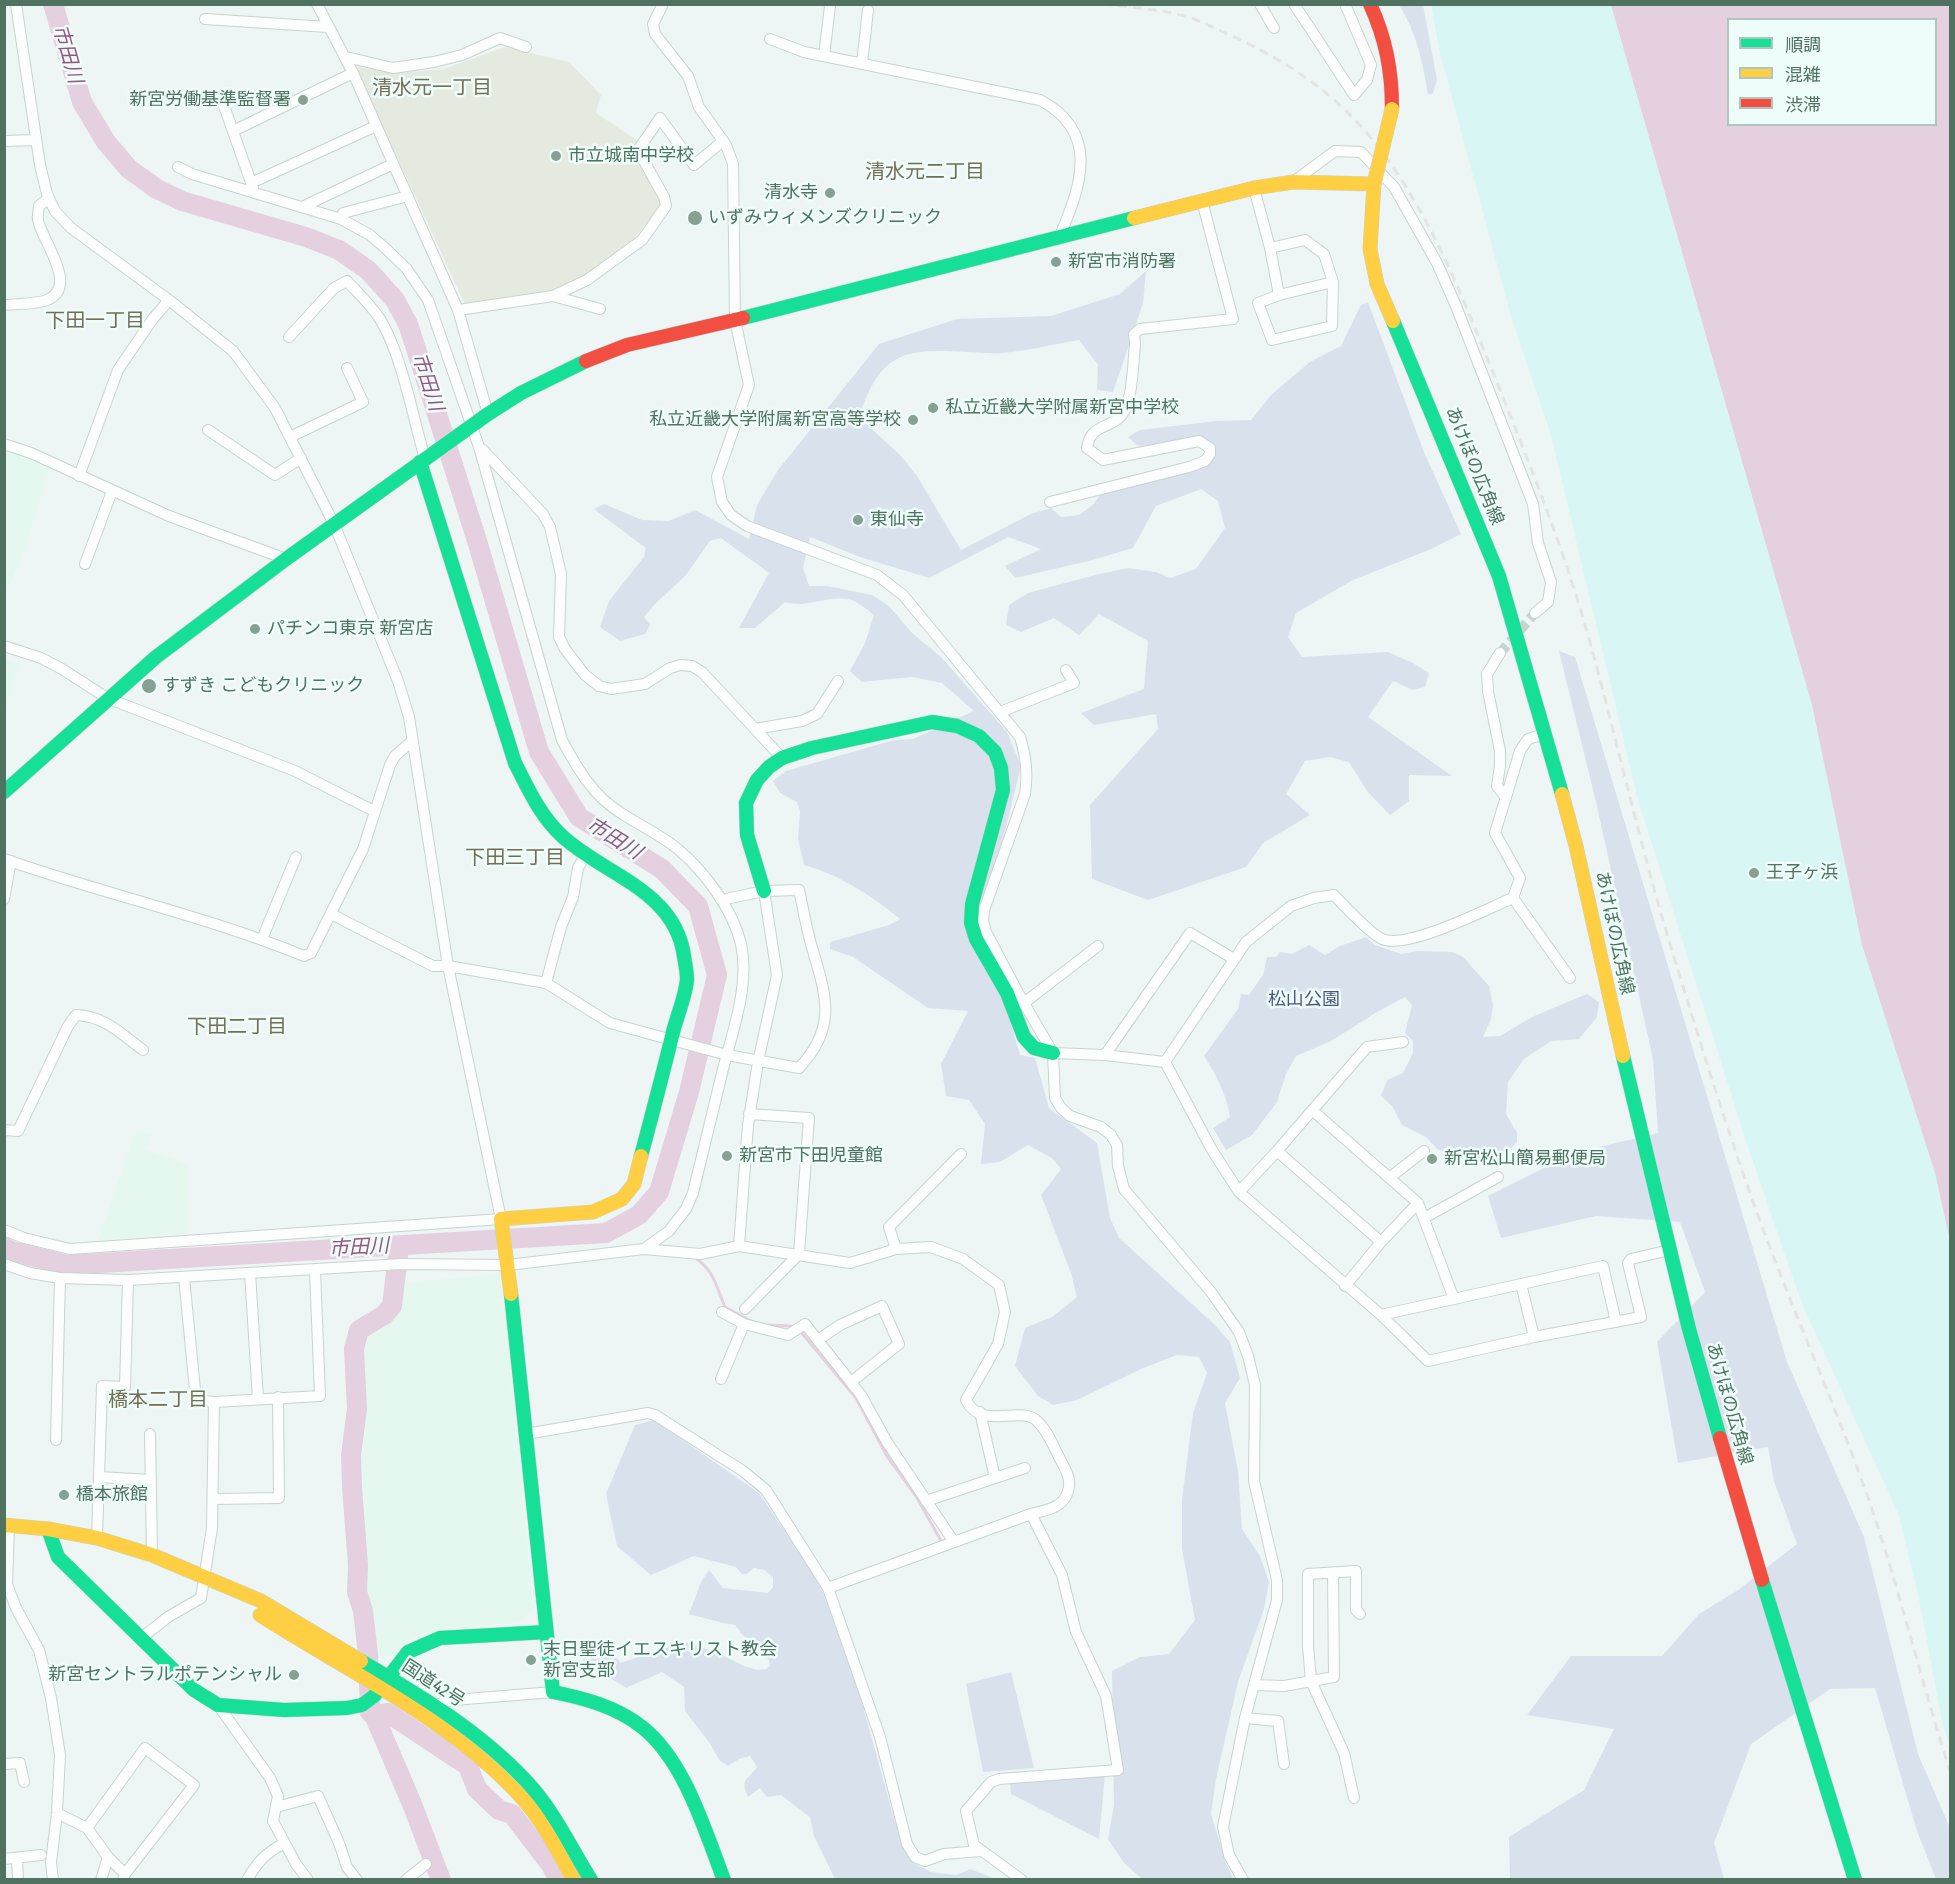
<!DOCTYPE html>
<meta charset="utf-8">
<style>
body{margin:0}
#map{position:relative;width:1955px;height:1884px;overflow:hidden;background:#edf6f4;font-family:"Fira Sans Condensed","Noto Sans JP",sans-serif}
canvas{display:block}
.frame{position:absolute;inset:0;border:6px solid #4f7261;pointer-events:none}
.legend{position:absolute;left:1727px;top:18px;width:210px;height:108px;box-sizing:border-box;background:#effdfa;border:2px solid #afc5bd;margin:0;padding:8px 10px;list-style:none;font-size:18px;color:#4f7261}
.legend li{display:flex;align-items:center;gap:12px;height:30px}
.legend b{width:30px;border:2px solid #afc5bd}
</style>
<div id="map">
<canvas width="1955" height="1884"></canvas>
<div class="frame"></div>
<ul class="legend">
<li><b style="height:8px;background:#16e098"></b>順調</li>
<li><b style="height:8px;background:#ffcf43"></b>混雑</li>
<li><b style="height:8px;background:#f24e42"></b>渋滞</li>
</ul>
</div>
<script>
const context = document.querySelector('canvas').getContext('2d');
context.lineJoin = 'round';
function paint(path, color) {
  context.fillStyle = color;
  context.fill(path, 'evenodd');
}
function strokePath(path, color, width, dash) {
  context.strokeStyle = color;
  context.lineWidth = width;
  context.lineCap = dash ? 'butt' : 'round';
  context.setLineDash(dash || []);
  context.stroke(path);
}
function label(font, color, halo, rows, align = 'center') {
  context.font = font + ' "Fira Sans Condensed","Noto Sans JP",sans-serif';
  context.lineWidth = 5;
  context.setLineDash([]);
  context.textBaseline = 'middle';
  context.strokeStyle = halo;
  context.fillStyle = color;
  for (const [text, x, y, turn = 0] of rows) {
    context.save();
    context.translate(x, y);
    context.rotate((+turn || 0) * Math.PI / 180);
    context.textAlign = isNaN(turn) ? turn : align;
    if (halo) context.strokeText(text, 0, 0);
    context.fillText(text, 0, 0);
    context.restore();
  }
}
paint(new Path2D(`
 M4 449 50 467 24 550 10 585 4 583Z
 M5 659 19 664 5 709 4 659Z
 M136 1131 152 1135 146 1150 188 1164 187 1233 98 1241Z
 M500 1274 534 1608 521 1622 441 1631 414 1638 384 1660 372 1651 358 1451 363 1398 365 1338 394 1313 401 1283Z`), '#e5f8ef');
paint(new Path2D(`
 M505 47 569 62 601 95 596 113 638 141 633 150 660 202 659 208 632 241 571 285 551 291 465 304 355 66 393 73 444 69Z`), '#e5eae1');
paint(new Path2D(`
 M1399 5H1423L1437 80 1433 93 1428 95C1423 63 1416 31 1399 5Z
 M1146 271 1143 303 1113 392 1097 390 1098 365 1079 340C1054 344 1028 351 1002 353 991 354 978 352 966 352 903 348 880 353 859 417L901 456 917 476 961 550 1031 514 1051 508 1061 517 1079 515 1093 505 1099 496 1119 488 1191 471 1213 445 1149 447 1137 445 1128 437 1140 430 1216 421 1251 420 1272 394 1310 362 1341 346 1361 305 1368 302 1424 452 1461 534 1431 549 1353 580 1296 613 1288 637 1302 657 1388 652 1413 663 1429 673 1425 687 1413 690 1393 681 1368 717 1452 776 1409 775V801L1390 815 1367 791 1349 762 1330 757 1305 761 1286 794 1310 815 1263 843 1246 867 1148 900 1092 879 1090 805 1158 729 1156 714 1094 725 1081 713 1144 689 1148 641 1099 614 1079 635 1054 618 1021 632 1006 625 1009 605 1028 593 1095 575 1128 568 1156 572 1170 578 1196 569 1225 528 1218 501 1201 489 1156 506 1133 548 1093 560 1015 578 1005 566 1041 549 1008 537 929 578 860 557 810 537 803 568 809 586H827L872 595 889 606 912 633 941 657 1007 732 1021 766 1005 831 979 916 1020 1055 1035 1058 1049 1108 1097 1143 1110 1218 1119 1238 1214 1324 1230 1342 1240 1378 1225 1403 1238 1471 1242 1529 1260 1556 1269 1582 1264 1609 1238 1682 1216 1779 1211 1814 1226 1863 1233 1879H1142L1124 1863 1108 1839 1114 1805 1112 1671 1140 1657 1169 1654 1195 1620 1182 1549V1500L1193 1413 1207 1373 1199 1357 1177 1355 1141 1369 1077 1400 1053 1405 1038 1396 1015 1366 1025 1328 1052 1317 1077 1297 1071 1273 1041 1195 1061 1169 1052 1158 1028 1145 1000 1162 981 1164 985 1124 969 1100 946 1096 941 1064 968 1011 928 1008 853 957 830 949V942L889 925 900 919C872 896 840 875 804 865L798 839 800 811 797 802 780 793 773 781 786 771 894 740 913 739 974 711 942 683 912 677 862 682 850 671 865 643 874 615C868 610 858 602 851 600 829 594 807 609 785 602L755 628H739L769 573 721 538 710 541 686 575 654 605 644 617 650 625 645 634 620 641 600 627 609 601 644 557 646 548 594 509 604 504 642 520 669 521 695 510 749 539 757 505 778 470 879 344 957 319 1051 316 1120 294Z
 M1559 651 1575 657 1787 1362 1864 1537 1918 1754 1950 1828V1879H1936L1917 1831 1875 1688 1830 1689 1751 1744 1714 1843 1724 1879H1510L1509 1837 1584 1790 1614 1729 1527 1715 1571 1656H1662L1699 1614 1738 1590 1797 1544 1774 1481 1768 1447 1678 1463 1657 1342 1705 1292 1680 1222 1596 1216 1501 1238 1488 1196 1574 1153 1658 1133 1653 1059 1596 802Z
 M1366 937 1375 945 1401 954 1418 951 1452 952 1463 957 1489 986 1493 1005 1491 1019 1483 1037 1500 1036 1532 1017 1587 994 1599 1002 1597 1017 1579 1039 1551 1041 1524 1059 1508 1082 1506 1114 1517 1133V1142L1494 1165 1479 1166 1437 1149 1426 1137 1402 1125 1392 1106 1381 1096 1387 1080 1403 1073 1413 1053V1041L1405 1033 1412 1005 1405 997 1377 1012 1331 1041 1296 1056 1286 1074 1277 1102 1252 1135 1226 1150 1213 1128 1230 1117C1226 1093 1217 1076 1204 1056L1238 1009 1241 994 1249 995 1263 975 1267 957H1276L1280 952 1292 954 1309 945 1325 955 1340 946Z
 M654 1420 759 1493 819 1582 859 1692 895 1822 912 1862 931 1872 957 1875 970 1869 996 1879H835L814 1836 810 1817 781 1795 767 1797 760 1788 748 1797C740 1778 747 1781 757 1767L750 1756 739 1759 728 1766 720 1761 709 1742 685 1711 684 1687 662 1672 626 1688C612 1677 595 1675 583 1661L584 1654C598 1647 613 1649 620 1663L685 1642 718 1653 744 1666 758 1670 766 1669 770 1666 769 1660 742 1634 735 1625 723 1623 689 1614 701 1582 709 1570 723 1588 768 1593 773 1587V1577L764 1570 754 1568 746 1574H742L736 1567 694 1556 651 1575 617 1546 606 1494 635 1425Z
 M1011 1672 1034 1768 983 1772 966 1684Z
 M1105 1774 1099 1839 1011 1794 1010 1783Z`), '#d9e1ed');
paint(new Path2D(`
 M1431 5H1611L1812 705 1862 945 1935 1173 1950 1241V1746L1943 1726 1920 1604 1899 1515 1802 1304 1747 1144 1638 800 1551 435 1511 316 1440 53Z`), '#d8f6f3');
paint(new Path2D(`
 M1611 5H1950V1241L1935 1173 1862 945 1812 705ZM1728 20H1936V124H1728Z`), '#e5d0e0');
strokePath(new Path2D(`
 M697 1259C716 1274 716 1287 725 1307L751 1321
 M766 1325 791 1326 795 1328
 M801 1332 856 1398 887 1456 916 1496 941 1541`), '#e5d0e0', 3);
strokePath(new Path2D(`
 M4 1247 11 1251 67 1265 606 1233 639 1215 659 1192 689 1092 717 975 698 906 662 869 579 817 539 752 478 544 430 392 408 324 395 300 368 270 339 250 306 237 182 201 157 189 129 169 106 142 82 102 53 4
 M399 1247 392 1306 384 1315 359 1330 354 1349 357 1409 351 1455 352 1487 358 1565 357 1592 363 1611 368 1654 370 1712 374 1715 412 1804 441 1880
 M374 1715 388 1713 468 1766 477 1789 499 1810 512 1814 551 1865 559 1880`), '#e5d0e0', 20);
strokePath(new Path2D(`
 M1500 653 1535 613`), '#c6d5cf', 10, [10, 5]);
const street = new Path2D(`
 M317 4 353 73 458 310 488 414
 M663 4 653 24 655 34 688 76 699 107 726 145 733 164 735 320 749 385 717 477 722 502 731 515 747 526 877 575 903 595 1020 737C1026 757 1028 773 1025 794L984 910 983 921 986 932 1021 998 1053 1053 1055 1098 1061 1108 1070 1116 1101 1127 1111 1135 1117 1145 1118 1166 1124 1189 1211 1292 1239 1332 1248 1356 1255 1385 1254 1481 1277 1580V1600L1245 1718 1223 1827 1229 1855 1243 1880
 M1260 4 1274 28
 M1294 4 1354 95 1367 80 1371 65 1345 4
 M205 19 328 27
 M770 39 804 52 1040 100C1101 132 1081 186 1059 238
 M824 56 830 6
 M346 57 393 68 434 62 462 55 500 38 526 47
 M862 63 868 10
 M224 106 253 188
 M233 131 353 73
 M4 141 36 140
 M1293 182 1335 151 1361 152 1394 187 1437 263 1456 306 1533 504 1538 543 1551 582 1548 602 1535 613
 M251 183 376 126
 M1254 188 1270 248 1279 295 1258 303 1272 340 1332 326 1333 282 1324 254 1305 240 1270 248
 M302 207 393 164
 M341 219 343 213 408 196
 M1279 295 1333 282
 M553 296 600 309
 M4 305C16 304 37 304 47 300 80 287 41 239 38 220 37 216 39 210 39 206L49 198
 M458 310 553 296 587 280 642 240 666 206 664 197 638 150 660 118 694 165 723 141
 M289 337 334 288 347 281C358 293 371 305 380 319 402 355 413 418 425 459
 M208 430 275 475 301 458
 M290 437 363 402 347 368
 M4 444 31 453 169 516 286 559
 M482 449 543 514 550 527 561 574 559 637 565 649 585 675 599 686 611 689 645 684 670 668 681 665 692 666 702 672 782 758
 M79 476 118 370 152 320 169 300
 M1050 502 1189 467 1205 461 1210 454V448L1199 441 1103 460 1087 448C1091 424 1106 430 1120 417 1133 405 1133 362 1135 344L1134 334 1140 329 1233 319 1202 201
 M85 564 112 491
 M4 646 41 658 62 669 107 698 295 771 374 811
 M1500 653 1487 674 1488 691 1500 751V766L1497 786 1506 798
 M1000 712 1074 683 1066 670
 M755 729 802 721 817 714 838 681
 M4 859C103 894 207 916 304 956L311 953 363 849 390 765 395 756 412 741
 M1513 898 1570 978
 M4 899 11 861
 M331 914 433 966H448L546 983 610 1023 727 1055 799 1068C839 1026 825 993 811 944 806 926 803 908 799 890L764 891 721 900
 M262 939 296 857
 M546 983 561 927 573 897 578 868 586 854
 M1024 1003 1098 946
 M1053 1053 1105 1055 1165 1062
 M1105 1055 1190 933 1234 959
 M1165 1062 1212 1150 1239 1192 1381 1315 1428 1361 1534 1337 1641 1317 1628 1263 1631 1259 1670 1250
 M1165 1062 1246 942 1291 906 1314 898 1334 895C1342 904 1371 934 1382 939 1407 950 1486 909 1513 898L1520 878 1495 833 1520 751 1528 739 1545 734
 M1312 1110 1418 1203 1454 1299
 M4 1130 18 1131 68 1026 76 1015C105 1016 121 1034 143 1050
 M1277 1151 1381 1242
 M1389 1178 1424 1151
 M1239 1192 1277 1151 1367 1047 1403 1042
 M1424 1218 1498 1177
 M4 1230 24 1238 70 1249 501 1219 448 966 409 717 398 681 334 524 275 408 233 351 169 300 71 228 55 211 47 194 40 165 16 4
 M739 1246 748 1125 758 1062 777 975 764 891
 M644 1249 700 1254 739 1246 850 1263 896 1249 931 1247 963 1259 999 1285 1005 1312 998 1344 966 1400C981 1431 1021 1405 1037 1421 1047 1430 1053 1445 1059 1457 1065 1469 1072 1478 1068 1491 1064 1508 1046 1510 1031 1514L828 1588
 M896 1249 889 1227 961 1154
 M4 1264 30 1273 60 1278 128 1280 402 1264 508 1265 644 1249 669 1231 686 1209 693 1193C703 1152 713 1110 723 1069 733 1030 750 984 741 944 733 910 705 872 679 850 661 835 641 826 621 813 593 796 577 768 562 740L479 447 428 300 406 268 384 247 370 235 341 219 192 174 178 167
 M250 1273 258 1399
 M184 1277 196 1400 214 1402 320 1396 315 1270
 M1521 1284 1534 1337
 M1345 1286 1381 1242 1418 1203
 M745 1309 799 1254 809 1118 749 1114
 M722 1312 744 1324 788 1335 805 1324 861 1395 887 1442 954 1542
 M1381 1315 1603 1266 1616 1322
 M818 1340 840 1325 882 1306 899 1344 851 1382
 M721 1379 744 1324
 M980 1412 995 1478
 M150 1434 152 1555
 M526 1434 648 1413 655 1415 743 1471 766 1490 828 1588 880 1737 907 1844 915 1857 925 1861 944 1854 981 1851
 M56 1440 60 1278
 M99 1477 151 1480
 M214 1499 279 1498 278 1397
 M926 1501 1025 1468
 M9 1526 7 1584 16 1608 39 1650 51 1698 60 1755 57 1813 51 1862 53 1880
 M97 1538 102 1386 125 1387 128 1280
 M140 1639 168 1617 201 1598 212 1528 214 1402
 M1254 1685 1284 1686 1334 1677 1333 1573
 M218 1705 270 1778 278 1796 273 1821 296 1864 308 1880
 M434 1705 454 1700 553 1692
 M1245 1718 1278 1721 1284 1764
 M4 1764 20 1763 24 1782
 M1354 1798 1344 1753 1311 1681 1308 1646V1574L1356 1571V1610L1360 1614
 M276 1807 318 1796 339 1843 347 1867 357 1880
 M57 1813 87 1828 108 1857 125 1874 123 1880
 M87 1828 145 1748 194 1785 125 1874
 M17 1858 18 1880
 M4 1859 41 1855
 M101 1880 108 1857
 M247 1880C258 1861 265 1854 284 1843
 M406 1880 426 1864
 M1022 1880 974 1845 966 1811 991 1782 999 1779 1118 1770 1106 1696 1076 1632 1062 1575 1031 1514`);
const fast = new Path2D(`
 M743 318 1134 218
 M1393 321 1499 576 1562 794
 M420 462 515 763C528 788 540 816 562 836 604 875 675 890 684 956 685 963 687 972 687 979 686 995 677 1016 673 1032 663 1073 652 1115 641 1156
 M4 792 156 657 286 559 488 414 521 393 586 361
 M764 891 747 835 746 803 757 780 769 767 782 758 812 748 932 722 957 726 979 736 995 752 1001 768 1003 790 972 904 971 923 976 939 1007 993 1024 1037 1034 1048 1053 1053
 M1623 1056 1689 1329 1720 1438
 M511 1294 553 1692C584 1698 617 1707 642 1727 685 1761 705 1831 724 1880
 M48 1529 58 1557 194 1690 218 1705 284 1710 347 1708 362 1705 374 1696 408 1652 440 1638 546 1632
 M1762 1580 1855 1880
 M361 1661C421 1696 481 1732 528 1783 554 1811 571 1848 591 1880`);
const slow = new Path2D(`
 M1134 218 1254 188 1293 182 1374 184 1370 249 1377 284 1393 321
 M1562 794 1576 846 1623 1056
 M511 1294 501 1219 593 1212 622 1199 634 1184 641 1156
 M4 1525 48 1529 97 1538 152 1555 261 1601 361 1661
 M260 1615C349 1672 451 1719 523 1799 544 1823 558 1852 574 1880`);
const jam = new Path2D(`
 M1370 4C1386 39 1392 71 1392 109
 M586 361 627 345 743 318
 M1720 1438 1762 1580`);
strokePath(street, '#c9d3cf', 12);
strokePath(fast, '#c8d4cf', 15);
strokePath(slow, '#c8d4cf', 15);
strokePath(jam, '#c8d4cf', 15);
strokePath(street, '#fcfefd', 10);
strokePath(fast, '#16e098', 14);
strokePath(slow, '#ffcf43', 14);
strokePath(jam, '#f24e42', 14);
strokePath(new Path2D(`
 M1103 4C1131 7 1158 9 1185 16 1198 20 1210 26 1223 32 1280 57 1331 89 1371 138 1426 205 1458 286 1490 365 1527 458 1565 550 1591 646 1618 745 1640 845 1670 944 1700 1042 1730 1141 1766 1237 1801 1330 1842 1421 1874 1515 1902 1600 1923 1687 1950 1771`), '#e4e5e3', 3, [9, 6]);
const slowBridge = new Path2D(`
 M1374 184 1392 109`);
strokePath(slowBridge, '#c8d4cf', 15, []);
strokePath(slowBridge, '#ffcf43', 14);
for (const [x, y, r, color] of [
 [303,100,6,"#86a094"],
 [556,156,6,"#86a094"],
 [830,193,6,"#86a094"],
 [695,218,8,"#86a094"],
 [1056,262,6,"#86a094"],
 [933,408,6,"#86a094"],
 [913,420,6,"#86a094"],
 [858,520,6,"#86a094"],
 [255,629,6,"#86a094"],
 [149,686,8,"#86a094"],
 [1754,873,6,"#86a094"],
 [727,1156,6,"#86a094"],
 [1432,1159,6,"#86a094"],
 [64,1495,6,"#86a094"],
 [531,1660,6,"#86a094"],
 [294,1675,6,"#86a094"]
]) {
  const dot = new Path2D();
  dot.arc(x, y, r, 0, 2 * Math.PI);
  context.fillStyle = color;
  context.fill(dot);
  strokePath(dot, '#effdfa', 2);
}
label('18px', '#4f7261', '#effdfa', [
 ["新宮労働基準監督署",291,100,"right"],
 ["市立城南中学校",568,156],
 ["清水寺",818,193,"right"],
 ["いずみウィメンズクリニック",708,218],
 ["新宮市消防署",1068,262],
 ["私立近畿大学附属新宮中学校",945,408],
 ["私立近畿大学附属新宮高等学校",901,420,"right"],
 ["東仙寺",870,520],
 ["パチンコ東京 新宮店",267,629],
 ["すずき こどもクリニック",162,686],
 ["王子ヶ浜",1766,873],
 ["新宮市下田児童館",739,1156],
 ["新宮松山簡易郵便局",1444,1159],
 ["橋本旅館",76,1495],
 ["末日聖徒イエスキリスト教会",543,1650],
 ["新宮支部",543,1671],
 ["新宮セントラルポテンシャル",282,1675,"right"]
], 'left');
label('18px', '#4f7261', '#effdfa', [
 ["あけぼの広角線",1474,466,68],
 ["あけぼの広角線",1614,933,78],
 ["あけぼの広角線",1729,1404,74],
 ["国道42号",433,1684,33]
]);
label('18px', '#4e5582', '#effdfa', [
 ["松山公園",1304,1000]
]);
label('italic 20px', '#975581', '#effdfa', [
 ["市田川",67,54,74],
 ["市田川",427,382,72],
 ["市田川",614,839,32],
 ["市田川",359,1248,-3]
]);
label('20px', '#746e55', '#effdfa', [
 ["清水元一丁目",432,88],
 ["清水元二丁目",925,172],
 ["下田一丁目",95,321],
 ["下田三丁目",515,858],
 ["下田二丁目",237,1027],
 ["橋本二丁目",158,1400]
]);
</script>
